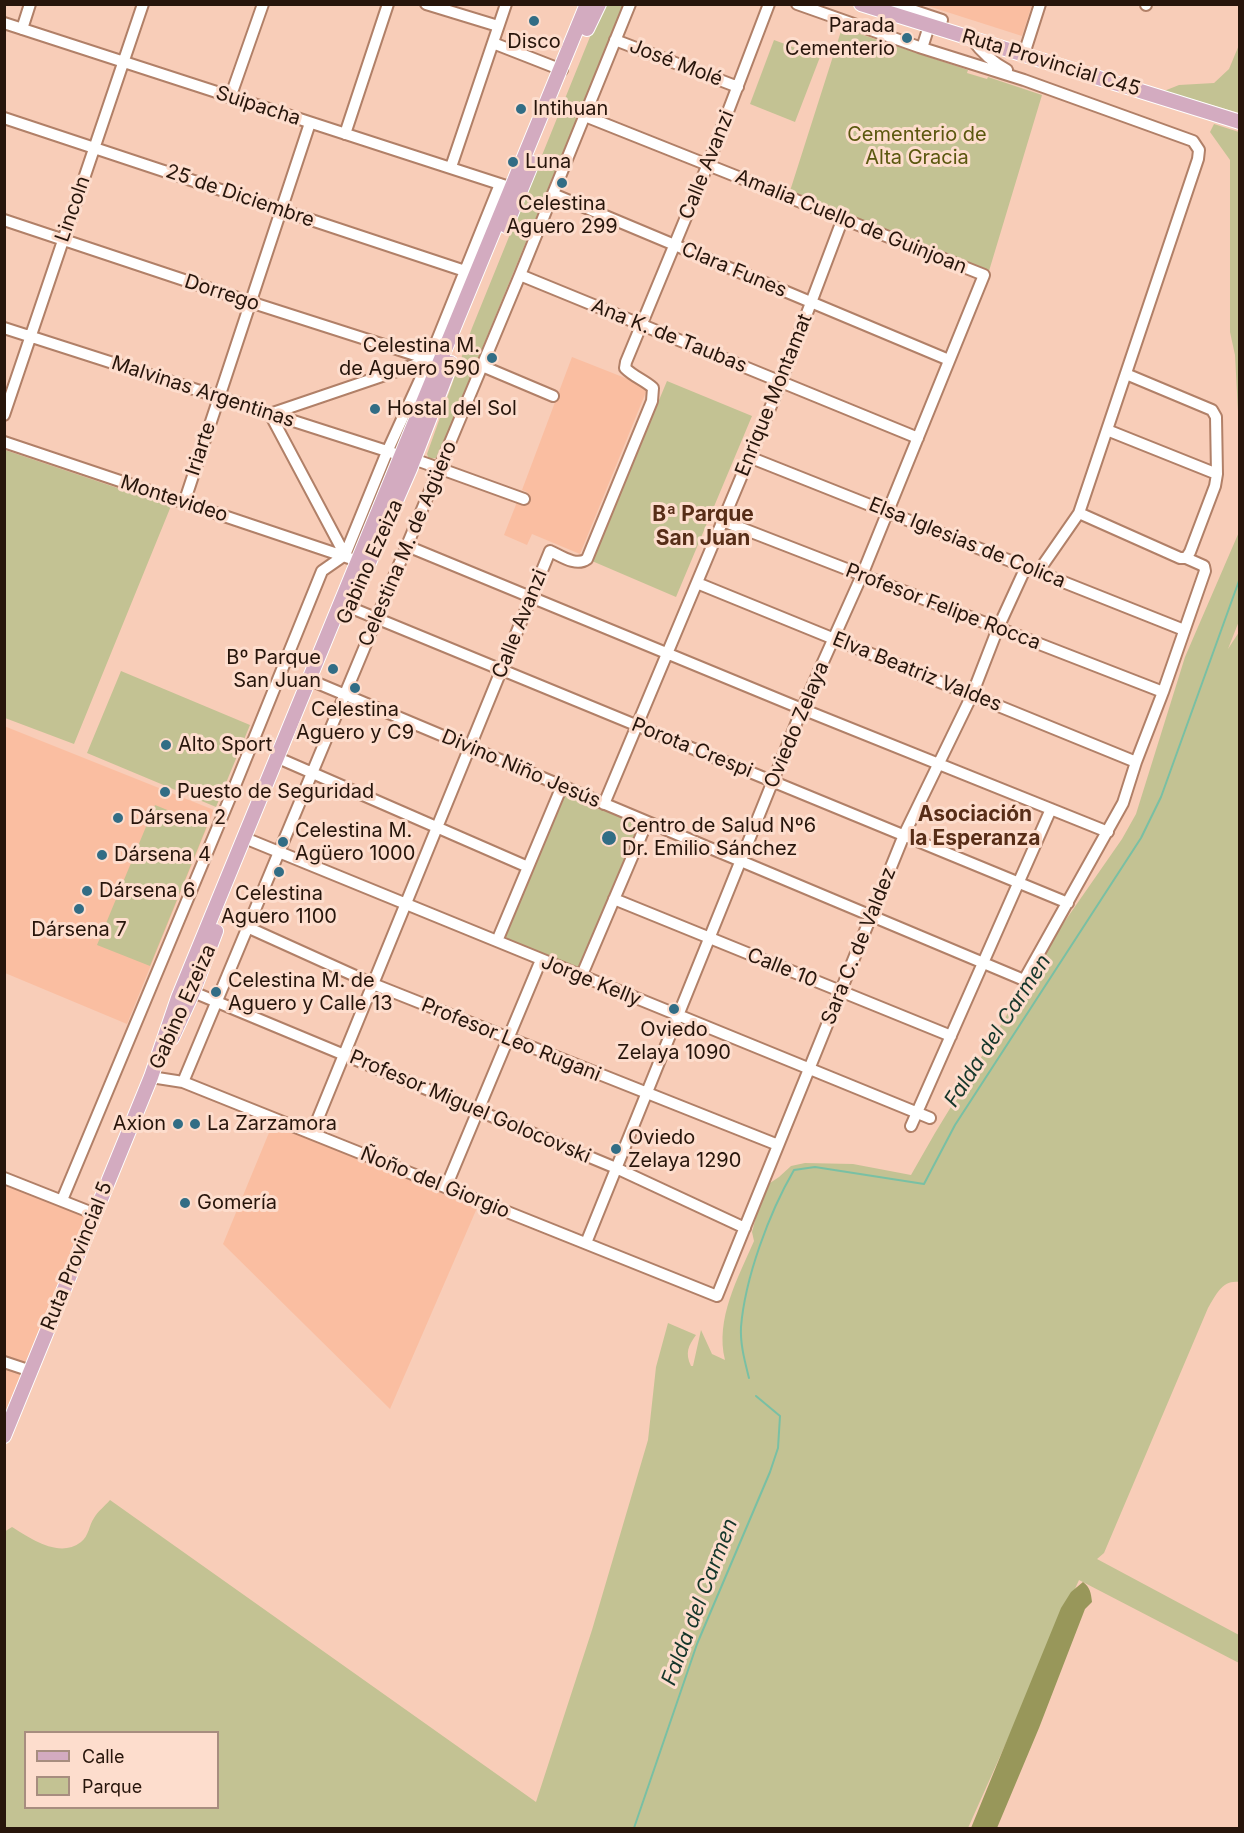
<!DOCTYPE html>
<meta charset="utf-8">
<style>
body{margin:0}
#map{position:relative;width:1244px;height:1833px;overflow:hidden;background:#f8cdb8;font-family:Inter,sans-serif}
canvas{display:block}
.frame{position:absolute;inset:0;border:6px solid #27150b;pointer-events:none}
.legend{position:absolute;left:24px;top:1731px;width:195px;height:78px;box-sizing:border-box;background:#fdddcd;border:2px solid #a78d7f;margin:0;padding:8px 10px;list-style:none;font-size:18px;color:#27150b}
.legend li{display:flex;align-items:center;gap:12px;height:30px}
.legend b{width:30px;border:2px solid #a78d7f}
</style>
<div id="map">
<canvas width="1244" height="1833"></canvas>
<div class="frame"></div>
<ul class="legend">
<li><b style="height:8px;background:#d3abc0"></b>Calle</li>
<li><b style="height:16px;background:#c3c293"></b>Parque</li>
</ul>
</div>
<script>
const context = document.querySelector('canvas').getContext('2d');
context.lineJoin = 'round';
function paint(path, color) {
  context.fillStyle = color;
  context.fill(path, 'evenodd');
}
function strokePath(path, color, width, dash) {
  context.strokeStyle = color;
  context.lineWidth = width;
  context.lineCap = dash ? 'butt' : 'round';
  context.setLineDash(dash || []);
  context.stroke(path);
}
function label(font, color, halo, rows, align = 'center') {
  context.font = font + ' Inter,sans-serif';
  context.lineWidth = 6;
  context.setLineDash([]);
  context.textBaseline = 'middle';
  context.strokeStyle = halo;
  context.fillStyle = color;
  for (const [text, x, y, turn = 0] of rows) {
    context.save();
    context.translate(x, y);
    context.rotate((+turn || 0) * Math.PI / 180);
    context.textAlign = isNaN(turn) ? turn : align;
    if (halo) context.strokeText(text, 0, 0);
    context.fillText(text, 0, 0);
    context.restore();
  }
}
paint(new Path2D(`
 M925 5H1032L1022 36Z
 M572 357 648 387 580 554 532 534 527 545 504 535 517 502 522 504 527 492 522 490Z
 M4 726 214 810 127 1024 5 973Z
 M273 1123 477 1208 390 1409 223 1244Z
 M5 1179 95 1214 5 1434Z`), '#fabea1');
paint(new Path2D(`
 M607 5H623V6L437 458 429 459 427 454 472 328 594 27 602 11Z
 M842 28 968 70 967 73 987 79 988 77 1042 95 989 271 790 191Z
 M774 40 820 57 795 122 750 104Z
 M1239 45V113L1164 91 1179 85 1214 83 1229 69Z
 M1214 124 1239 132V430L1235 355 1230 332V160L1210 132Z
 M667 381 752 416 676 597 592 561Z
 M5 450 171 506 74 744 5 718Z
 M1239 532V621L1228 649 1239 632V1282C1222 1280 1216 1295 1208 1308L1104 1553 1097 1559 1239 1635V1663L1079 1580 968 1828H5L4 1532 12 1527C30 1538 59 1559 81 1542 89 1536 89 1525 94 1518 98 1511 105 1506 110 1500L536 1802 592 1630 648 1440 656 1367 668 1323 696 1335C688 1346 685 1353 691 1366H693L701 1330 712 1354 725 1360C715 1319 738 1278 754 1241L752 1232 764 1187 779 1177 791 1166 805 1163 853 1164 911 1175 935 1133 1058 931 1122 839 1136 814 1185 657ZM26 1732H218V1808H26Z
 M121 671 250 725 216 807 87 753Z
 M568 793 637 822 639 831 583 966 578 970 506 940 505 935 563 796Z
 M155 805 207 826 150 966 97 945Z`), '#c3c293');
paint(new Path2D(`
 M1083 1582C1090 1587 1091 1593 1092 1602L1085 1609 1039 1728 997 1828H971L1061 1608 1071 1592Z`), '#98975a');
strokePath(new Path2D(`
 M749 1378C745 1362 740 1344 741 1327 745 1278 769 1213 794 1170L815 1167 924 1184 955 1125 1141 838 1161 797 1240 578
 M634 1828 697 1644 770 1472 778 1448 780 1416 756 1396`), '#79c0a4', 2);
const minor = new Path2D(`
 M426 4 498 26
 M797 4 919 47 1024 80 1193 141 1199 150 1198 159 1079 513 1038 572
 M894 4 942 20
 M1146 5V4
 M4 23 506 186
 M22 29 30 4
 M972 39C982 53 992 62 1007 70
 M615 40 738 87
 M493 43 562 70
 M922 48 929 26 927 20
 M1024 54 1040 4
 M230 98 263 4
 M585 116 984 275 862 575 802 709 586 1243
 M4 118 471 273
 M345 134 388 4
 M451 167 506 4
 M553 194 949 360
 M4 220 250 302 434 361
 M520 275 918 438
 M4 328 393 453
 M482 366 553 396
 M1126 374 1212 410 1216 417 1217 474
 M4 415 143 4
 M1107 430 1217 474 1215 486 1190 552 1186 558
 M4 442 358 561
 M408 457 524 499
 M749 457 1184 630
 M184 503 310 123
 M723 521 1163 692
 M407 546 802 709 1108 832
 M345 555 270 414 429 360
 M697 583 1136 762
 M349 607 1068 903
 M317 683 1024 980 1123 803 1136 762 1163 692 1205 571 1204 566 1186 558H1180L1079 513
 M285 761 528 867
 M604 804 781 382 843 218
 M252 841 930 1118
 M614 899 951 1036
 M247 927 373 984 778 1145
 M497 941 562 786
 M581 977 647 822
 M193 992 616 1168 745 1228
 M151 1077 183 1082 717 1296 904 835 972 695 998 628 1026 567
 M183 1082 520 275 630 4
 M911 1126 1051 809
 M312 1133 550 551C561 556 576 567 587 559L652 401 653 388C644 380 634 377 625 368L626 362 708 164 769 4
 M4 1178 95 1214
 M446 1187 541 960
 M62 1200 232 793 322 571 345 555 387 452 429 360 500 184
 M4 1362 31 1371`);
const major = new Path2D(`
 M861 4 1240 122
 M587 29 599 4
 M506 226 532 163
 M350 606 410 469 451 363
 M172 1038 193 992 216 931
 M4 1436 151 1077 178 998 587 4`);
strokePath(minor, '#b18068', 14);
strokePath(major, '#fff', 16);
strokePath(minor, '#fff', 10);
strokePath(major, '#d3abc0', 14);
for (const [x, y, r, color] of [
 [534,21,6,"#326d85"],
 [907,38,6,"#326d85"],
 [521,109,6,"#326d85"],
 [513,162,6,"#326d85"],
 [562,183,6,"#326d85"],
 [492,358,6,"#326d85"],
 [375,409,6,"#326d85"],
 [333,669,6,"#326d85"],
 [355,688,6,"#326d85"],
 [166,745,6,"#326d85"],
 [165,792,6,"#326d85"],
 [118,818,6,"#326d85"],
 [609,838,8,"#326d85"],
 [283,842,6,"#326d85"],
 [102,855,6,"#326d85"],
 [279,872,6,"#326d85"],
 [87,891,6,"#326d85"],
 [79,909,6,"#326d85"],
 [216,992,6,"#326d85"],
 [674,1009,6,"#326d85"],
 [178,1124,6,"#326d85"],
 [195,1124,6,"#326d85"],
 [616,1149,6,"#326d85"],
 [185,1203,6,"#326d85"]
]) {
  const dot = new Path2D();
  dot.arc(x, y, r, 0, 2 * Math.PI);
  context.fillStyle = color;
  context.fill(dot);
  strokePath(dot, '#fdddcd', 2);
}
label('20px', '#27150b', '#fdddcd', [
 ["Parada",895,26,"right"],
 ["Cementerio",895,49,"right"],
 ["Disco",534,42,"center"],
 ["Intihuan",533,109],
 ["Luna",525,162],
 ["Celestina",562,204,"center"],
 ["Aguero 299",562,227,"center"],
 ["Celestina M.",480,346,"right"],
 ["de Aguero 590",480,369,"right"],
 ["Hostal del Sol",387,409],
 ["Bº Parque",321,658,"right"],
 ["San Juan",321,681,"right"],
 ["Celestina",355,710,"center"],
 ["Aguero y C9",355,733,"center"],
 ["Alto Sport",178,745],
 ["Puesto de Seguridad",177,792],
 ["Dársena 2",130,818],
 ["Centro de Salud Nº6",622,826],
 ["Dr. Emilio Sánchez",622,849],
 ["Celestina M.",295,831],
 ["Agüero 1000",295,854],
 ["Dársena 4",114,855],
 ["Dársena 6",99,891],
 ["Celestina",279,894,"center"],
 ["Aguero 1100",279,917,"center"],
 ["Dársena 7",79,930,"center"],
 ["Celestina M. de",228,981],
 ["Aguero y Calle 13",228,1004],
 ["Oviedo",674,1030,"center"],
 ["Zelaya 1090",674,1053,"center"],
 ["Axion",166,1124,"right"],
 ["La Zarzamora",207,1124],
 ["Oviedo",628,1138],
 ["Zelaya 1290",628,1161],
 ["Gomería",197,1203]
], 'left');
label('20px', '#27150b', '#fdddcd', [
 ["José Molé",676,63,21],
 ["Ruta Provincial C45",1051,63,17],
 ["Suipacha",258,106,18],
 ["Calle Avanzi",707,165,-68],
 ["25 de Diciembre",240,196,19],
 ["Lincoln",73,209,-71],
 ["Amalia Cuello de Guinjoan",851,222,22],
 ["Clara Funes",734,270,23],
 ["Dorrego",222,293,18],
 ["Ana K. de Taubas",669,336,22],
 ["Malvinas Argentinas",203,392,18],
 ["Enrique Montamat",774,395,-68],
 ["Iriarte",201,449,-72],
 ["Montevideo",174,499,18],
 ["Elsa Iglesias de Colica",967,543,22],
 ["Celestina M. de Agüero",408,544,-67],
 ["Gabino Ezeiza",370,562,-66],
 ["Profesor Felipe Rocca",943,607,21],
 ["Calle Avanzi",520,624,-68],
 ["Elva Beatriz Valdes",917,672,22],
 ["Oviedo Zelaya",797,725,-67],
 ["Porota Crespi",692,748,22],
 ["Divino Niño Jesús",521,769,23],
 ["Sara C. de Valdez",859,946,-68],
 ["Calle 10",782,968,22],
 ["Jorge Kelly",591,981,22],
 ["Gabino Ezeiza",183,1007,-66],
 ["Profesor Leo Rugani",511,1040,22],
 ["Profesor Miguel Golocovski",470,1107,23],
 ["Ñoño del Giorgio",435,1183,22],
 ["Ruta Provincial 5",77,1256,-68]
]);
label('20px', '#5a570e', '#fdddcd', [
 ["Cementerio de",917,135],
 ["Alta Gracia",917,158]
]);
label('bold 21px', '#572d17', '#fdddcd', [
 ["Bª Parque",703,515],
 ["San Juan",703,539],
 ["Asociación",975,815],
 ["la Esperanza",975,839]
]);
label('italic 21px', '#14362a', '#fdddcd', [
 ["Falda del Carmen",998,1031,-57],
 ["Falda del Carmen",700,1602,-69]
]);
</script>
